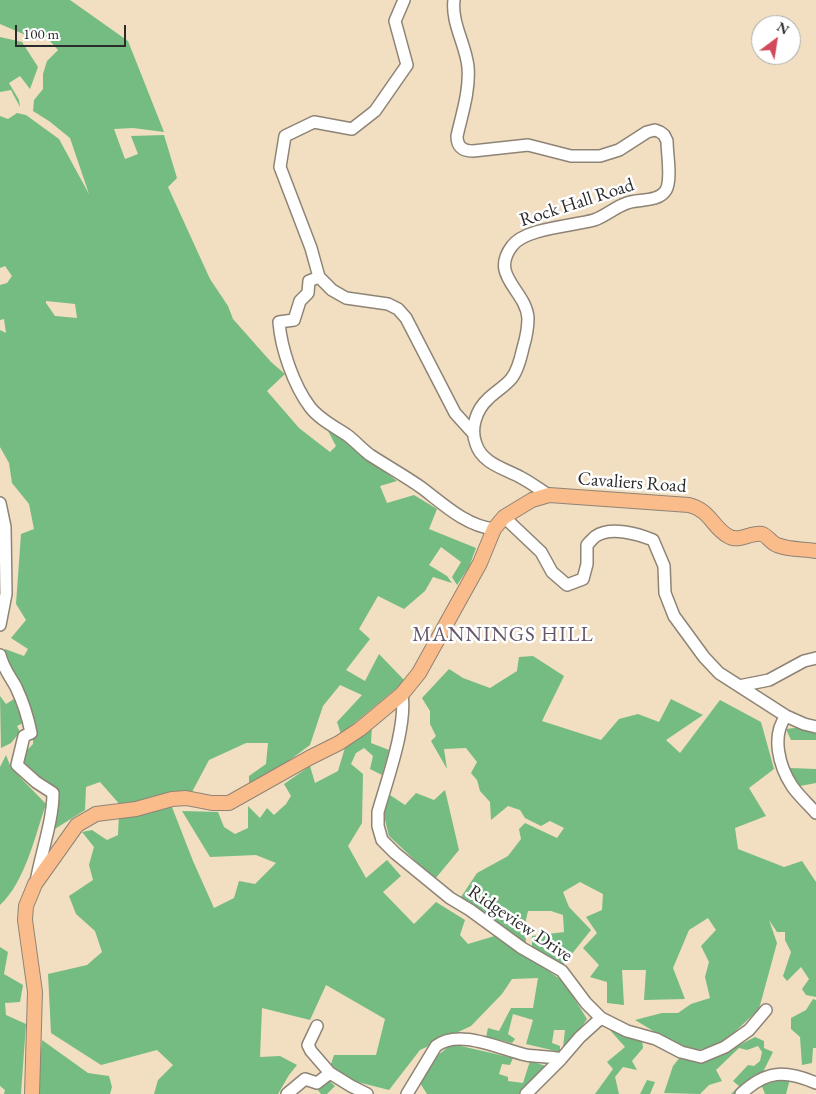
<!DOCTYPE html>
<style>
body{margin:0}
#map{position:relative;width:816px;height:1094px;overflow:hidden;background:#f2dec1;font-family:"EB Garamond",serif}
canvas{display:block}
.north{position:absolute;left:751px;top:15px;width:50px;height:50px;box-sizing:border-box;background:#fff;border:1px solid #aaa;border-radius:50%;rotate:31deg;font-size:14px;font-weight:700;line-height:20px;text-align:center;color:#2b2b2b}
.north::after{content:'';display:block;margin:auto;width:18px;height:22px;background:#d1495b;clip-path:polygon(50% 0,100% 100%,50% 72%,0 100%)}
.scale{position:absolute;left:15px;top:25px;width:111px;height:22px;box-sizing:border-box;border:2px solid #2b2b2b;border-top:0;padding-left:6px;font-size:15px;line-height:18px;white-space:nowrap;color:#2b2b2b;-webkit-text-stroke:4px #fff;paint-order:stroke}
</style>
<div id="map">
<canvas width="816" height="1094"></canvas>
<div class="north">N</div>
<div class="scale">100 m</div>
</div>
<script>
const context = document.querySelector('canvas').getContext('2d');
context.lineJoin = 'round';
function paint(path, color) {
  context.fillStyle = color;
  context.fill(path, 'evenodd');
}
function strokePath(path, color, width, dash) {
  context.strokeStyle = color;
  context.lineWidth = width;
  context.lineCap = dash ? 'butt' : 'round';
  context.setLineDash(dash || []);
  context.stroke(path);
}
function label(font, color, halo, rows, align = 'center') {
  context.font = font + ' "EB Garamond",serif';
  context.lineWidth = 5;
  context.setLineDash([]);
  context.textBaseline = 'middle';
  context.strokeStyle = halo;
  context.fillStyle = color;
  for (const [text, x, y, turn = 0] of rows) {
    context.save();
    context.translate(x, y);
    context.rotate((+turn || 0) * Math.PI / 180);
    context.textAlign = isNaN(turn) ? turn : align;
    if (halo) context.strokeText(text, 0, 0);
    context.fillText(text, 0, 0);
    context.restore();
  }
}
paint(new Path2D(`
 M0 0H70L128 41 164 132 133 128 114 129 125 159 138 154 131 136 164 135 177 178 168 187 210 279 228 306 233 319 271 362 285 374 267 391 299 428 330 452 336 446 328 431 343 438 397 481 380 486 387 503 414 495 437 509 429 529 476 548 469 567 457 585 452 577 461 562 441 547 429 565 447 576 452 583 433 577 425 591 404 609 378 596 359 629 370 639 346 670 365 681 379 654 405 681 341 734 337 722 362 695 340 685 323 706 310 745 249 790V776L266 764 268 743H246L209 760 192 792 130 808 122 807 100 782 86 787 85 810 50 832 53 793 25 766 24 753 33 744V723L4 661 5 649 24 656 28 649 11 638 26 620 16 604 21 534 34 529 29 504 12 483 9 463 0 447V330L6 333 4 319 0 320V285L7 283 12 276 5 266 0 268V116L8 119 17 113 26 115 59 139 89 194 70 138 49 121 33 111 34 100 43 89V74L47 61 58 50 41 31 28 36 0 24ZM46 301 75 304 77 318 55 316 46 303Z
 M0 37 22 42 38 67 30 89 20 76 9 83 19 100 20 107 11 90 0 92Z
 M533 656 564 676 542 721 601 740 619 719 638 714 659 722 671 699 703 715 666 740 680 753 720 700 761 722 774 769 749 788 766 816 735 828 738 849 784 867 802 861 816 882V997L806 995 802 989 809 979 801 967 787 981 783 976 791 952 785 940V932H777L769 920 777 943 759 1009 722 1044 694 1051 655 1032 635 1020 662 1013H678L691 1004 710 998 705 977 709 962 701 946 716 930 708 918 689 930 673 968 685 999 644 1000 646 970H622L624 1005 607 1003V982L590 977 599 965 583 948 597 933 586 917 602 910 603 894 580 882 563 892 569 907 591 930 563 965 532 948V936L564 932 563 915 551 911H528L525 924 526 944 461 897 477 873 508 856 521 839 519 829 525 823 557 838 564 828 550 821 541 826 525 818 520 810 508 806 491 820 490 802 480 791 477 780 471 773 477 762 466 748 444 749 447 769 431 741 436 736 430 724V711L422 698 449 669 463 678 490 688 517 671 519 657Z
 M0 696 6 704 14 699 23 723 17 726 20 732 11 743 1 748Z
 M372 725 371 743 389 750 382 775 370 769 373 756 364 748 356 753 351 764 363 774 362 823 348 846 366 878 387 860 401 876 383 892 414 924 436 902 465 920 460 935 468 944 498 935 564 982 587 1019 573 1039 563 1047 565 1030H554L552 1043 560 1046V1052L526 1044 533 1020 513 1014 508 1034 515 1039 512 1043 486 1037 488 1028 499 1031 511 1008H533L538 978 512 979 502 994 471 1026 420 1050 389 1090 342 1078 331 1064 334 1055H376L385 1019 326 985 310 1020 262 1008 260 1057 280 1056 297 1065 289 1075 278 1094H154L158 1080 173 1065 157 1050 101 1065 51 1033 48 974 87 965 102 952 95 931 76 914 69 896 93 880 89 865 94 847 82 832 92 830 107 840 118 835 119 814 170 802 193 861 214 908 234 898 239 881 255 884 276 863 256 855 210 857 182 811 218 812 224 827 235 834 248 828V806L260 818 267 808 274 815 286 804 291 796 284 784 310 766 315 783 338 771 346 744Z
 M803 727 816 730V740H791L786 729Z
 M6 755 11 768 46 804C35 836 25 882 0 905V767Z
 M790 768 816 769V783L800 786 793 780Z
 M445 790 459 850 435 879 389 836 383 812 390 795 405 805 416 793 434 800Z
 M0 947 8 952 4 974 23 985 20 1002 5 1003 6 1015 26 1024 21 1094H4L5 1090 0 1086Z
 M813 999 816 1000V1048H813L812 1063 802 1065 800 1037 791 1029V1018L806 1010Z
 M609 1029 642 1039 643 1048 632 1061 637 1070 623 1067 615 1077 619 1094H595L613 1069 607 1062 625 1047Z
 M755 1037 764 1041V1048L773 1052 763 1072 740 1094H731L739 1086 733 1081 748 1065 754 1066 760 1061 762 1052 758 1046 747 1050 739 1048 716 1070 722 1081 709 1085 700 1094 664 1093 673 1066 681 1056 703 1062 718 1056Z
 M42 1040 88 1073 109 1076 112 1087 110 1094H37Z
 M452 1044 513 1058 510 1065 502 1064 499 1074 508 1077V1081L523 1083 530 1061 546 1066 522 1094H427L420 1083 437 1056Z
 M327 1079 335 1086 327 1094H321L317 1089Z
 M790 1079 786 1094H765L761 1084Z
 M647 1080 655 1082 650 1094H640Z`), '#74bc81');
const minor = new Path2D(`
 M404 0 395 21 407 65 375 111 352 129 314 122 285 136 280 167 311 248 319 277 332 290 346 298 388 304 398 309 406 318 455 413 473 433
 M454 0C451 23 466 45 468 67 470 90 462 114 457 136 457 146 462 151 473 151L528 145 571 156H600L619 150 647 132 655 130 660 132 664 135 667 141C667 154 672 179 666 190 659 202 639 199 627 203 615 207 606 216 594 220 573 226 525 228 512 246 489 276 526 290 528 318 528 327 526 338 523 348 521 357 517 372 511 379 504 387 495 392 488 399 476 410 470 429 476 444 482 463 503 468 520 477 530 482 539 489 549 495
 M319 277 309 281 308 293 300 301 294 320 279 322C281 349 294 386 310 407 319 419 335 427 347 435 355 441 362 449 370 455 387 466 405 476 422 488 443 504 466 526 494 529
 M0 503 5 527 6 594 0 625
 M504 517 541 552 552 572 567 585 583 579 587 564V545C590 542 593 538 596 536 611 526 638 534 653 540L664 566 665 593 674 616 704 657 719 673 786 716 804 724 816 727
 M0 655C3 668 10 676 16 687 23 702 28 717 31 733L24 736 17 765 36 782 53 793C53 821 41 853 36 882
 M739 686 769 680 804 661 816 658
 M402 694C407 726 387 780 378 812V826L382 840 395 853 450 898 470 910 522 948 562 971 586 1003 601 1018 627 1031 656 1039 681 1052 701 1057 725 1047 749 1030 766 1010
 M786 716C771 736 779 766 792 786 799 796 808 804 816 813
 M317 1026 308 1045 311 1051 330 1073
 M287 1094 305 1079 317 1083 330 1073 351 1086 367 1094
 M407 1094 436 1046C459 1028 500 1049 526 1055 538 1057 549 1056 561 1059
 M526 1094 561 1059 580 1037 601 1018
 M741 1094C766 1070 785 1070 816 1083`);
const major = new Path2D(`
 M32 1094 35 992 25 920 26 906 35 884 77 825 96 814 136 809 172 799 186 798 212 803H229L309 758 339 743 360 729 402 694 419 673 480 563 494 529 504 517 532 500 549 495 689 505C710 510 713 528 728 536 739 543 750 532 762 534 768 536 771 543 777 545 789 550 804 549 816 551`);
strokePath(minor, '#8e8476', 14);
strokePath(major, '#8e8476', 16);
strokePath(minor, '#fff', 11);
strokePath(major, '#fabc8b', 14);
label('19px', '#2b2b2b', '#fff', [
 ["Rock Hall Road",577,203,-18],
 ["Cavaliers Road",632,483,4],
 ["Ridgeview Drive",520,924,34]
]);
context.letterSpacing = '1px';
label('21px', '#64576a', '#fff', [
 ["MANNINGS HILL",503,635]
]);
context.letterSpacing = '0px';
</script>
